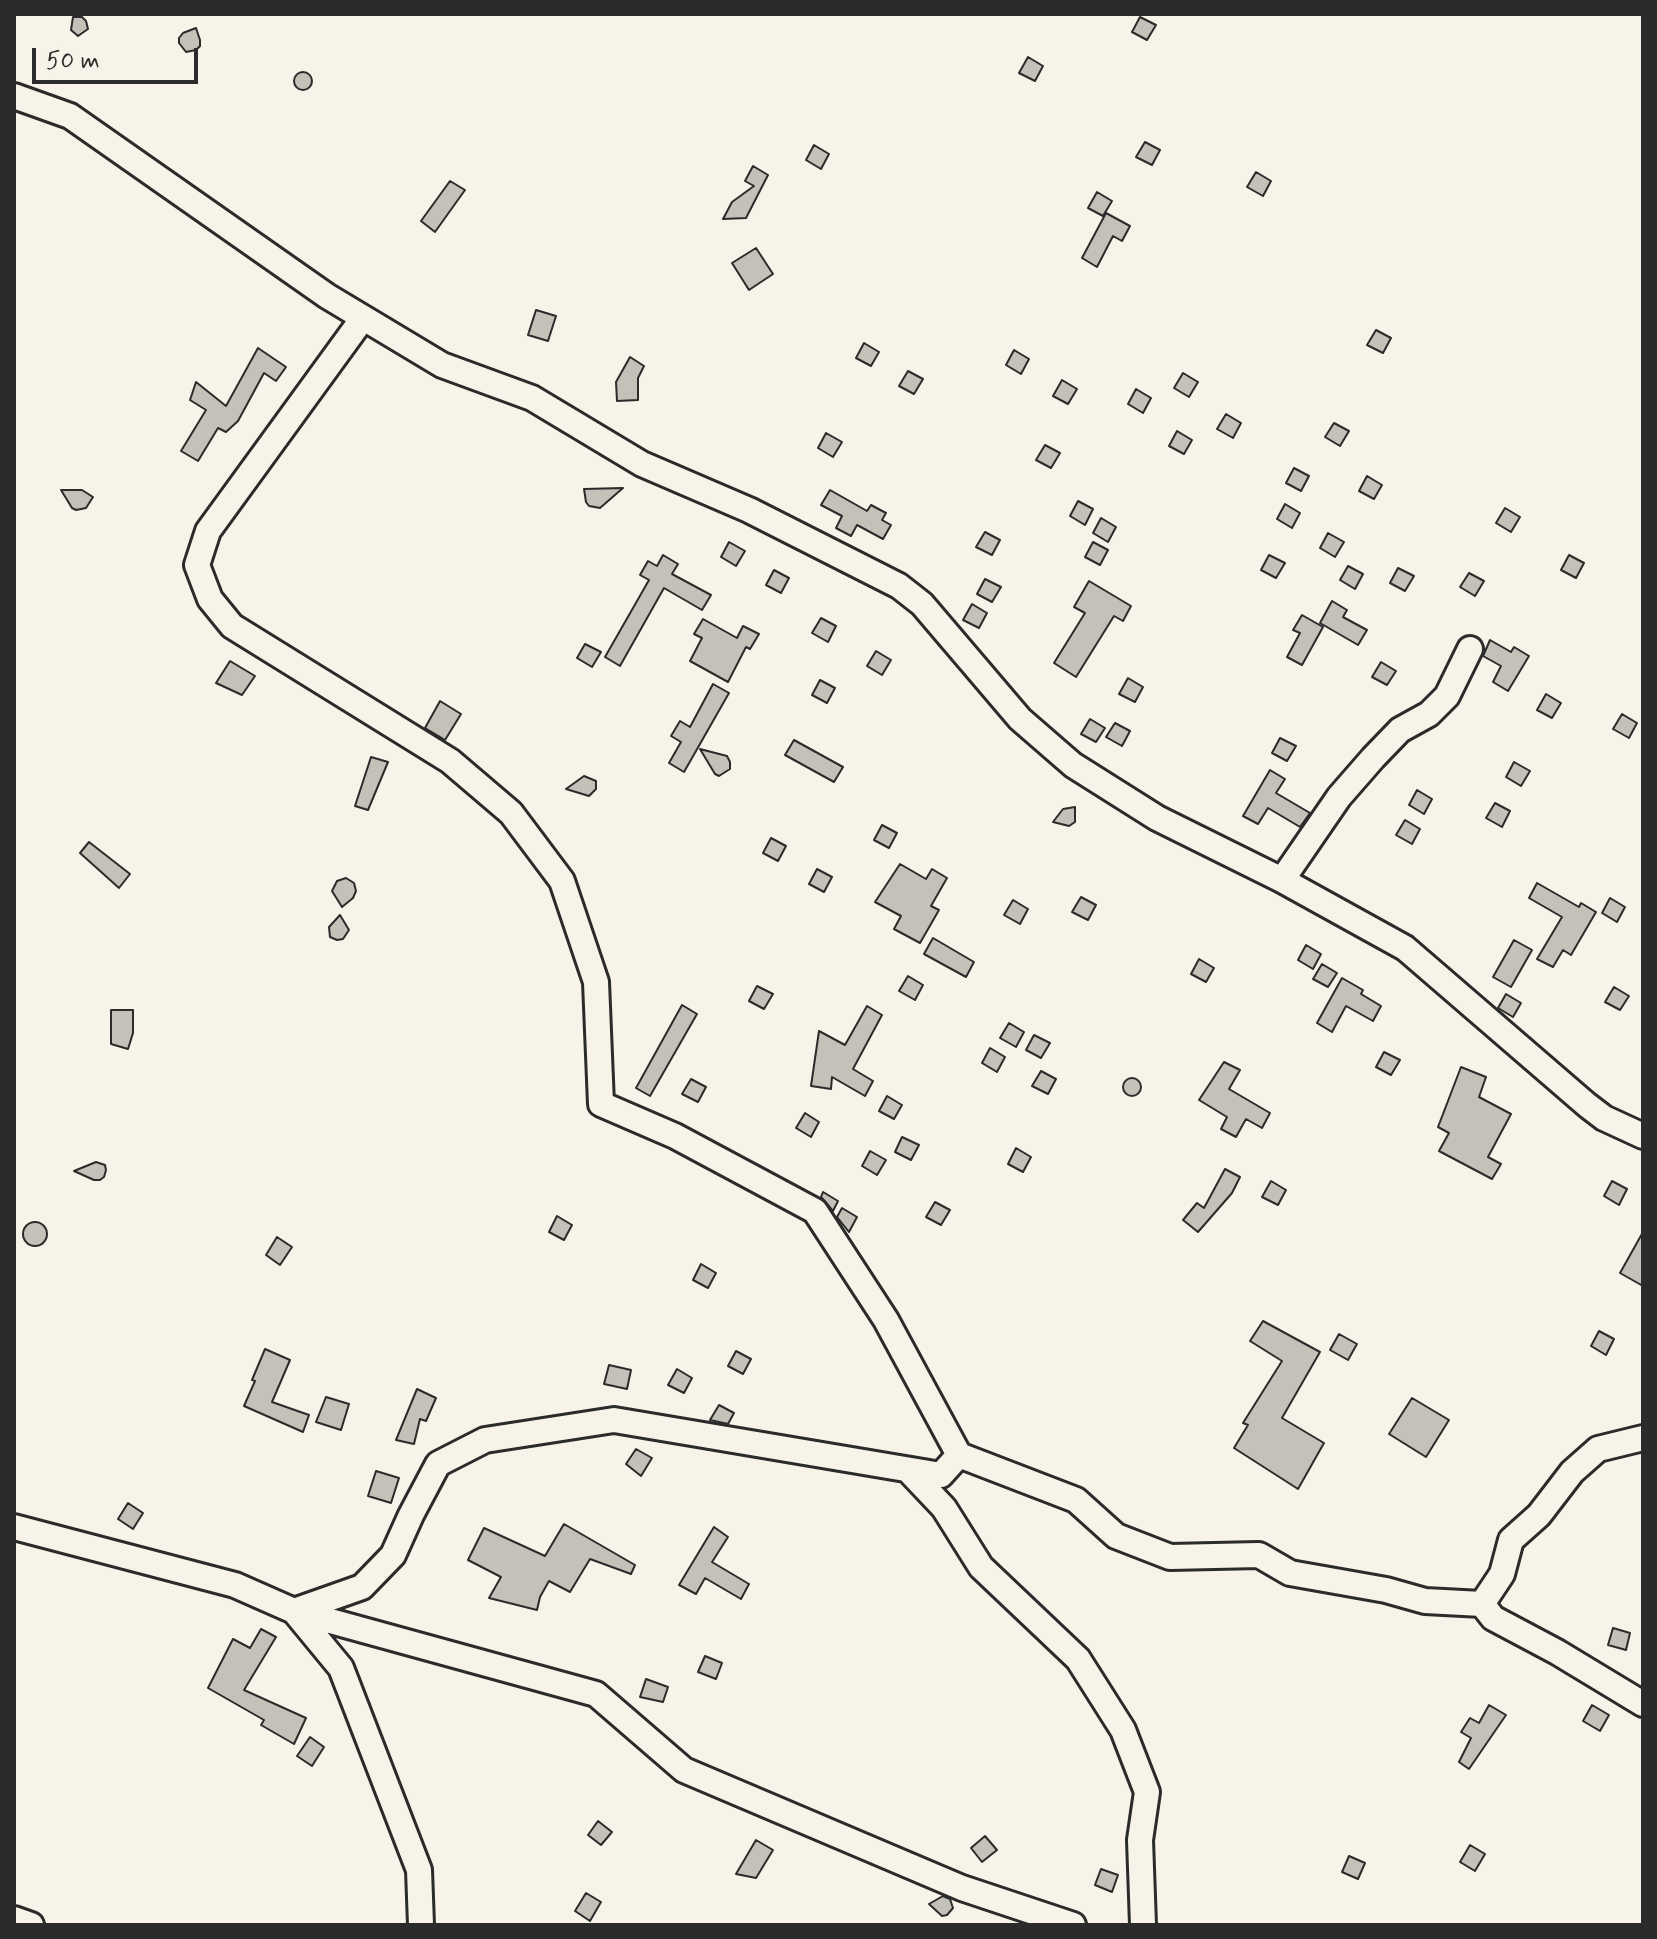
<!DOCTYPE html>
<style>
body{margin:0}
#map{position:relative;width:1657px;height:1939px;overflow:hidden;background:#f7f3e8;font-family:Mynerve,sans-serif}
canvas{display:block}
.frame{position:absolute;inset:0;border:16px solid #2b2b2b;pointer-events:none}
.scale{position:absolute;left:32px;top:48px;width:166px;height:36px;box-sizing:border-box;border:4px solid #2b2b2b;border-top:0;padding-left:10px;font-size:24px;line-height:28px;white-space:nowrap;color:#2b2b2b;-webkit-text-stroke:6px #f7f3e8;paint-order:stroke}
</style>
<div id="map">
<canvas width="1657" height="1939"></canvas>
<div class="frame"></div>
<div class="scale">50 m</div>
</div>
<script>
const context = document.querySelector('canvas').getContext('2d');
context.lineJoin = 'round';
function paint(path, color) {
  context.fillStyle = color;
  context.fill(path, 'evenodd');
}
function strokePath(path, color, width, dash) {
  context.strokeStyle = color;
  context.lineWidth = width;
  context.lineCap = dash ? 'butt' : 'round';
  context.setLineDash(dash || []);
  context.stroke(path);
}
const building = new Path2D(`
 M73 17H82L86 21 88 29 78 36 71 30Z
 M1140 17 1156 25 1147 40 1132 32Z
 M196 28 200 40V46L196 50 186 52 179 43V38L183 33Z
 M1028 57 1043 66 1035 81 1019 73Z
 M294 81a9 9 0 1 1 18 0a9 9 0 1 1-18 0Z
 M1145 142 1160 150 1152 165 1136 157Z
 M814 145 829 154 821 169 806 160Z
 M753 166 768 175 746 218 723 219 732 202 754 186 745 181Z
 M1256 172 1271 181 1263 196 1247 187Z
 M450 181 465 190 435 232 421 221Z
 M1097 192 1112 201 1103 216 1088 208Z
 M1106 213 1130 226 1122 241 1113 236 1097 267 1082 258Z
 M756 248 773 274 749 290 732 263Z
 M536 310 556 316 548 341 528 335Z
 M1376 330 1391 338 1383 353 1367 345Z
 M864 343 879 352 871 366 856 358Z
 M258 348 286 367 276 381 264 373 238 421 226 432 218 428 198 461 181 451 206 410 190 400 196 382 226 406Z
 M1014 350 1029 359 1021 374 1006 365Z
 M630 357 644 366 638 378V400L617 401 616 382Z
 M908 371 923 379 914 394 899 386Z
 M1183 373 1198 382 1189 397 1174 388Z
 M1062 380 1077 389 1068 404 1053 396Z
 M1136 389 1151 398 1143 413 1128 404Z
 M1226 414 1241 423 1233 438 1217 429Z
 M1334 423 1349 431 1340 446 1325 437Z
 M1177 431 1192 440 1184 454 1169 446Z
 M826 433 842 442 833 457 818 448Z
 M1045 445 1060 453 1051 468 1036 460Z
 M1294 468 1309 476 1301 491 1286 483Z
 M1367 476 1382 485 1374 499 1359 491Z
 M623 488 600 508 589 506 586 502 584 489Z
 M61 490H82L93 497 86 508 76 510 72 508Z
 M830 490 867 511 871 505 886 513 882 520 891 525 883 539 857 525 851 536 836 528 842 516 821 505Z
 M1078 501 1093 509 1085 525 1070 516Z
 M1285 504 1300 513 1292 528 1277 519Z
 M1505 508 1520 517 1511 532 1496 523Z
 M1101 518 1116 527 1108 542 1093 533Z
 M985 532 1000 540 992 555 976 547Z
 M1328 533 1344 542 1335 557 1320 548Z
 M729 542 745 551 736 566 721 557Z
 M1093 542 1108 550 1100 565 1085 557Z
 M663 555 678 564 672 574 711 595 702 610 664 588 620 666 605 657 649 580 640 575 648 561 657 566Z
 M1269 555 1285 563 1276 578 1261 570Z
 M1569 555 1584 563 1576 578 1561 570Z
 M1348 566 1363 574 1355 589 1340 580Z
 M1398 568 1414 576 1405 591 1390 583Z
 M774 570 789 578 781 593 766 585Z
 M1469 573 1484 581 1475 596 1460 587Z
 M985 579 1001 587 992 602 977 594Z
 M1089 581 1131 606 1123 621 1114 616 1076 677 1054 663 1085 613 1074 607Z
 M1332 601 1347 610 1343 617 1367 630 1358 645 1320 623Z
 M972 604 987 613 979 628 963 620Z
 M1302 615 1323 627 1302 665 1287 657 1300 633 1293 630Z
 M821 618 836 626 828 642 812 633Z
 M703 619 737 638 743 626 759 634 750 649 746 647 728 682 690 661 702 638 694 634Z
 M1490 640 1511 652 1514 647 1529 656 1508 691 1493 682 1501 666 1483 656Z
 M585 644 601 652 592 667 577 658Z
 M876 651 891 660 882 675 867 666Z
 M230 661 255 676 242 695 216 683Z
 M1381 662 1396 671 1387 685 1372 677Z
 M1128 678 1143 687 1135 702 1119 694Z
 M820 680 835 688 827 703 812 695Z
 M713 684 729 693 684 772 669 763 681 742 671 736 680 721 690 727Z
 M1546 694 1561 703 1552 718 1537 710Z
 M440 701 461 714 445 740 425 728Z
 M1622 714 1637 723 1629 738 1613 729Z
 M1090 719 1105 728 1096 742 1081 734Z
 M1115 723 1130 731 1122 746 1106 737Z
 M1280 738 1296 746 1287 761 1272 753Z
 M794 740 843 767 834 782 785 755Z
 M700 749 727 756 730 762V769L719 776 715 774Z
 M371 757 388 762 368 810 355 806Z
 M1514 762 1530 771 1521 786 1506 777Z
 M1270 770 1285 779 1276 793 1310 813 1300 827 1268 808 1258 824 1243 816Z
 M584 776 596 781V789L589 796 566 789Z
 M1417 790 1432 799 1424 814 1409 805Z
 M1495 803 1510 811 1502 827 1486 818Z
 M1075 807V822L1069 826 1053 822 1063 809Z
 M1405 820 1420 829 1412 844 1396 835Z
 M882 825 897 833 889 848 874 840Z
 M771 838 786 846 778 861 763 853Z
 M89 842 130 874 119 888 80 853Z
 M900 864 926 879 932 869 947 878 931 906 939 910 920 943 894 929 901 916 875 902Z
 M817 869 832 877 824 892 809 884Z
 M346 878 354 883 356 891 353 898 342 907 332 891 337 881Z
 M1537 883 1579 907 1581 903 1596 912 1571 955 1563 950 1553 967 1537 959 1562 917 1529 898Z
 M1081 897 1096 905 1088 920 1072 912Z
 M1610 898 1625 907 1617 922 1602 913Z
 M1013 900 1028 909 1020 924 1004 915Z
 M340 915 349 930 343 939 337 940 330 937 329 927Z
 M933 938 974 962 966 977 924 954Z
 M1514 940 1532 950 1511 987 1493 977Z
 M1306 945 1321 954 1313 969 1298 960Z
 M1199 959 1214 968 1206 982 1191 974Z
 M1322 964 1337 973 1328 987 1313 979Z
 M908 976 923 985 915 1000 899 991Z
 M1342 978 1363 990 1361 994 1381 1006 1373 1021 1346 1006 1332 1032 1317 1023Z
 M757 986 773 994 764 1009 749 1001Z
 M1614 987 1629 996 1620 1010 1605 1002Z
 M1506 994 1521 1003 1513 1017 1498 1008Z
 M682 1005 697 1014 650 1096 636 1088Z
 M867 1006 882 1015 853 1069 873 1081 865 1096 832 1077 831 1089 811 1086 819 1031 845 1045Z
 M111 1010H133V1033L128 1049 111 1044Z
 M1009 1023 1024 1032 1016 1047 1000 1038Z
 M1034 1035 1050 1043 1041 1058 1026 1050Z
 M990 1048 1005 1057 997 1072 982 1063Z
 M1384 1052 1400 1060 1391 1075 1376 1067Z
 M1224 1062 1240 1070 1229 1089 1270 1113 1262 1128 1246 1119 1236 1137 1221 1129 1227 1117 1199 1100Z
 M1461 1067 1486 1077 1479 1097 1511 1114 1488 1157 1501 1164 1492 1179 1439 1151 1449 1133 1438 1127Z
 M1041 1071 1056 1079 1048 1094 1032 1086Z
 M1123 1087a9 9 0 1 1 18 0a9 9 0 1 1-18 0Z
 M691 1079 706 1087 698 1102 682 1094Z
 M887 1096 902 1105 894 1119 879 1111Z
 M805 1113 819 1122 811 1137 796 1128Z
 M902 1137 919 1145 911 1160 895 1152Z
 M1016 1148 1031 1157 1023 1172 1008 1164Z
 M870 1151 886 1160 877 1175 862 1166Z
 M96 1162 105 1165 106 1170 104 1177 100 1180H94L74 1171Z
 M1225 1169 1240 1177 1232 1193 1198 1232 1183 1220 1197 1203 1204 1208Z
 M1271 1181 1286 1190 1278 1205 1262 1197Z
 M1612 1181 1627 1189 1619 1205 1604 1196Z
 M823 1192 838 1201 833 1211 821 1197Z
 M935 1202 950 1210 941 1225 926 1217Z
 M842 1208 857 1217 849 1232 837 1217Z
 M557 1216 572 1225 564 1240 549 1232Z
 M23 1234a12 12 0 1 1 24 0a12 12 0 1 1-24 0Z
 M1643 1232V1286L1620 1273Z
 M277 1237 292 1247 280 1265 266 1255Z
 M701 1264 716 1273 708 1288 693 1280Z
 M1263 1321 1320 1352 1282 1418 1324 1443 1298 1489 1234 1448 1248 1425 1243 1423 1282 1361 1250 1341Z
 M1599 1331 1614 1339 1606 1355 1591 1346Z
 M1339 1334 1357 1344 1348 1360 1330 1350Z
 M265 1349 290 1360 272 1402 309 1415 303 1432 244 1406 255 1381 252 1380Z
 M736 1351 751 1359 743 1374 728 1366Z
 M609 1365 631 1370 627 1389 604 1384Z
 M677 1369 692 1378 684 1393 668 1385Z
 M417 1389 436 1398 426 1421 420 1419 414 1444 396 1440Z
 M326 1397 349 1404 341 1430 316 1422Z
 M1412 1398 1449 1420 1426 1457 1389 1434Z
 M719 1405 734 1413 728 1424 710 1420Z
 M636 1449 652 1458 641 1476 626 1464Z
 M376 1471 399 1478 391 1503 368 1496Z
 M128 1503 143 1513 133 1529 118 1519Z
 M564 1524 635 1565 631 1574 590 1559 570 1592 549 1581 540 1597 537 1610 489 1598 501 1577 468 1560 484 1528 545 1556Z
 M714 1527 728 1537 712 1562 749 1584 741 1599 705 1578 696 1594 679 1585Z
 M1613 1628 1630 1633 1626 1650 1608 1645Z
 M261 1629 276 1637 244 1690 306 1718 294 1744 261 1725 264 1720 208 1688 233 1639 250 1648Z
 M705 1656 722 1663 716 1679 698 1672Z
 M646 1679 668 1687 663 1702 640 1697Z
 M1489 1705 1506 1715 1469 1769 1459 1762 1471 1738 1461 1732 1470 1718 1479 1723Z
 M1592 1705 1609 1715 1600 1731 1583 1721Z
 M310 1737 324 1747 312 1766 297 1756Z
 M598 1821 612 1832 601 1845 588 1835Z
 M985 1836 997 1850 982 1862 971 1848Z
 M756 1840 773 1850 756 1878 736 1874Z
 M1470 1845 1485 1854 1475 1871 1460 1862Z
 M1349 1856 1365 1863 1358 1879 1342 1872Z
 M1101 1869 1118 1875 1112 1892 1095 1885Z
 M586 1893 601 1902 590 1921 575 1911Z
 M943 1896 950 1899 953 1908 947 1915 942 1916 929 1904Z`);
paint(building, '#c4c1b9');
strokePath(building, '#2b2b2b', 2);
const street = new Path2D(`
 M14 96 70 116 327 296 442 365 532 398 642 464 749 510 899 586 922 604 1020 719 1073 765 1157 818 1282 880 1405 948 1587 1105 1604 1118 1643 1136
 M363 318 208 531 197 565 210 599 232 626 450 761 511 813 562 881 596 982 601 1104 675 1136 815 1211 886 1320 959 1455
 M1282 880 1339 797 1373 758 1400 730 1429 714 1447 696 1470 649
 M908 1470 944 1508 981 1567 1078 1659 1123 1730 1147 1792 1140 1840 1143 1925
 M14 1527 235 1585 294 1611 341 1668 419 1870 421 1925
 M1482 1604 1502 1574 1511 1540 1539 1515 1572 1472 1598 1449 1643 1438
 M294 1611 362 1587 393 1555 411 1515 438 1464 485 1440 614 1420 941 1475 959 1455 1076 1500 1116 1536 1170 1557 1259 1555 1290 1573 1386 1590 1425 1601 1482 1604 1493 1618 1557 1652 1643 1704
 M294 1611 596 1694 684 1770 962 1888 1073 1925
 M14 1919 31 1925`);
strokePath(street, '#2b2b2b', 30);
strokePath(street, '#f7f3e8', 24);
</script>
